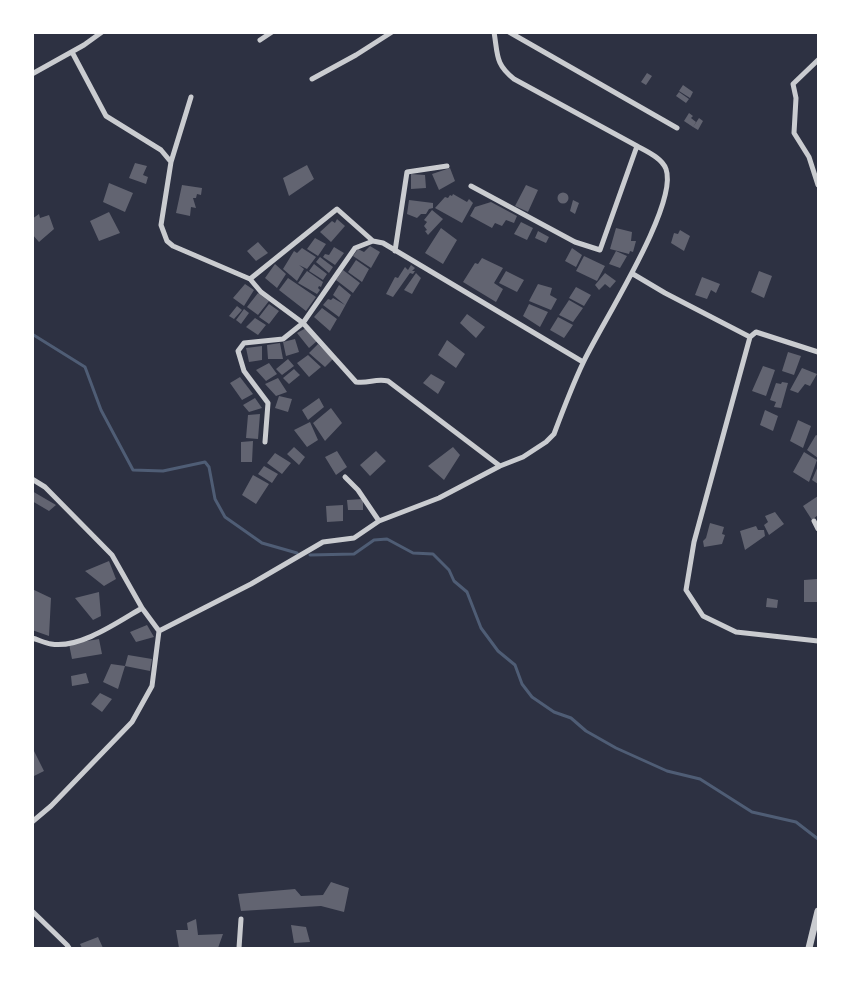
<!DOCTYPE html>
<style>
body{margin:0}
#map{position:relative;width:851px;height:981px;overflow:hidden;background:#2d3142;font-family:Figtree,sans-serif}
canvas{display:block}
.frame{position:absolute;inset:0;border:34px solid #fff;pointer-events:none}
</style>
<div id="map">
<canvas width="851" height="981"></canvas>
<div class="frame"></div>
</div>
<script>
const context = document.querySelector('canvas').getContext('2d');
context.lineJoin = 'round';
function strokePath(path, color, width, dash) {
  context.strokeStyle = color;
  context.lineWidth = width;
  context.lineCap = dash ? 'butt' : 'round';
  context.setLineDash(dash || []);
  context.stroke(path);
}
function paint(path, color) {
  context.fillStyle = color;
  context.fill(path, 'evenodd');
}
strokePath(new Path2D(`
 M32 334 85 367 101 410 133 470 163 471 205 462 209 467 215 499 225 517 262 543 297 553
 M310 555 354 554 374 540 387 539 413 553 433 554 449 570 454 581 467 592 481 628 498 651 515 665 522 684 532 697 554 712 571 718 586 731 616 748 667 771 700 779 752 812 796 822 818 839`), '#4f5d75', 3);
paint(new Path2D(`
 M647 73 652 76 646 85 641 82Z
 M683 85 693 92 690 98 679 91Z
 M679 92 689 99 686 103 676 96Z
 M689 113 693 116 691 118 696 122 693 127 684 121Z
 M699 118 703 121 698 130 693 127Z
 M135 163 147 166 143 175 148 177 146 184 129 178Z
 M307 165 314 179 289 196 283 178Z
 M450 168 455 181 439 190 432 174Z
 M411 174 425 175 426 188 411 189Z
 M109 183 133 193 125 212 103 202Z
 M182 185 202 188 201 195 197 194 196 198H193L196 208 191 207 190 216 176 213Z
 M526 185 538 190 528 212 515 206Z
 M557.5 198a5.5 5.5 0 1 1 11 0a5.5 5.5 0 1 1-11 0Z
 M453 194 467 202 469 199 473 203 462 223 435 208 445 197 448 198 450 195 452 196Z
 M409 200 433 203V208L429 209 426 214H421L417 218 407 214Z
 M573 200 579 203 575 214 570 211Z
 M491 202 517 216 514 223 506 220 502 226 495 223 492 228 470 216 475 207Z
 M432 210 443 219 428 235 425 231 427 230 424 226 427 222 424 220Z
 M109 212 120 233 99 241 90 221Z
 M39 214 40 218 49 215 54 229 39 242 32 234V219Z
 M337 219 345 226 331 242 320 232 332 221 335 223Z
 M521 222 533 228 527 240 514 234Z
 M441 228 457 240 443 264 425 253Z
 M616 228 632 232 631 241H636L633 252 630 251 629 254 610 249Z
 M680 230 690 236 684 251 671 243 674 233 678 234Z
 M538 231 549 237 546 243 535 238Z
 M315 238 326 244 318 256 307 249Z
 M258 242 268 253 256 261 247 251Z
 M370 246 380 252 371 268 353 256 358 249 364 252Z
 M334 247 344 253 335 265 323 257 325 254 329 255Z
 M302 248 316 257 307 269 299 265 304 269 297 281 283 269 294 251 297 253Z
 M572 248 582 255 576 267 565 261Z
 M616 251 627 256 620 268 609 264Z
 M584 256 605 266 597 281 576 271Z
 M320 257 333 267 329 273 316 262Z
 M482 258 503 268 494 283 503 289 496 302 463 282 475 263 478 264Z
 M356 260 369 269 362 282 348 272Z
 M275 264 286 274 277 288 265 278Z
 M314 264 327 274 323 280 309 271Z
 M411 265 415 268 412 271H415L413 274 410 273 393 297 386 294 395 277 398 278 405 267 408 270Z
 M343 270 360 283 353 293 336 280Z
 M307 271 323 282 321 287 319 286 318 288 320 290 317 294 298 283Z
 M506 271 524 280 517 292 499 283Z
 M759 271 772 276 764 298 751 292Z
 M416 273 421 278 412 294 404 290Z
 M605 273 616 281 610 288 605 284 599 290 595 285Z
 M702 277 720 284 716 293 711 290 707 299 695 295Z
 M288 278 316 297 306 311 279 290Z
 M245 284 254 290 244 306 233 298Z
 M538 284 552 288 550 295 557 299 551 310 529 301Z
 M339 285 351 295 339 317 323 305 328 299 331 300 333 298 345 305 333 295Z
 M576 287 591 295 584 306 569 298Z
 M258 293 269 301 258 315 247 307Z
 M569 300 583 308 573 322 559 315Z
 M269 304 279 311 269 324 259 317Z
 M529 304 548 312 540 327 523 316Z
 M237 306 242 310 234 319 229 316Z
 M322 308 337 319 330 331 314 317Z
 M244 309 249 313 241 324 236 320Z
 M467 314 485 327 476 338 460 323Z
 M558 317 573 325 564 338 550 330Z
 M255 318 266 325 258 335 246 327Z
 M306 328 317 341 309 348 297 333Z
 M295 339 299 352 286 356 283 342Z
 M447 340 465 354 456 368 438 355Z
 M280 343 283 359H268L267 345Z
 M318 344 333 359 325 367 309 353Z
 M262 346V360L249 362 246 348Z
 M788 352 801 356 794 375 782 371Z
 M308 355 321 367 309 377 297 363Z
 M288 359 294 366 282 375 276 369Z
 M269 363 277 374 266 381 256 370Z
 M763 366 775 370 766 396 752 391Z
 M802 368 817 374 810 386 805 384 798 393 790 390Z
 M294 369 300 375 289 384 283 378Z
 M431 374 445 382 438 394 423 383Z
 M240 377 253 394 242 400 230 383Z
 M278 378 287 392 276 396 265 384Z
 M782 382 788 383 781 408 774 407 776 402 770 400 776 383 781 384Z
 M279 396 292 399 288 412 275 408Z
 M255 398 262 408 249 412 243 405Z
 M319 398 324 407 308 420 302 410Z
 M331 408 342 423 325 441 313 423Z
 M765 410 778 416 773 431 760 425Z
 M260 414 258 439 246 438 248 415Z
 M798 420 811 426 803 448 790 441Z
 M310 422 318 440 307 447 294 430Z
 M816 435 818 436V458L807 450Z
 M253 441 252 462H241V442Z
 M294 447 305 457 299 465 287 454Z
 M453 447 460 455 444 480 428 466Z
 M337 451 347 467 336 475 325 457Z
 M376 451 386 461 370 476 360 465Z
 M804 452 817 460 809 482 793 472Z
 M275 453 291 463 282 474 267 463Z
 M264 466 278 474 272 483 258 474Z
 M818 466V484L812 480Z
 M253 475 269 484 256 504 242 495Z
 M32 491 56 505 49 511 32 501Z
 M818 496V515L812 520 803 506Z
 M363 499V510H348L347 500Z
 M343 505V521L327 522 326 506Z
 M775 512 784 524 769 535 764 525 768 522 765 516Z
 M710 523 724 527 722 534 725 535 722 544 704 547 703 541 706 538Z
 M756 526 758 530H764L765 536 745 550 740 531Z
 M109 561 116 579 104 586 85 571Z
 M817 579 818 602H804V580Z
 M32 589 51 598 49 636 32 630Z
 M99 592 101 616 93 620 75 598Z
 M767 598 778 600 777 608 766 607Z
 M147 625 154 637 136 642 130 632Z
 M99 639 102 654 72 659 69 644Z
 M128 655 152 659 150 671 125 666Z
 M111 664 125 666 118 689 103 682Z
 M86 673 89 683 72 686 71 676Z
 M100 693 112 699 102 712 91 704Z
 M32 747 44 771 32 777Z
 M331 882 349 888 344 912 321 906 241 911 238 894 295 889 301 896 323 895Z
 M196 919 198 935 223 934 218 948H179L176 930H188L187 923Z
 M291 925 306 927 310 942 294 943Z
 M98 937 103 948H82L80 944Z`), '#626471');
strokePath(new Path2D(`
 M509 32 677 128
 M260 40 272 32
 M72 52 106 116 161 150 171 162
 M818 60 793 84 796 98 794 133 809 157 818 185
 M32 74 84 45 102 32
 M312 79 356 55 392 32
 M191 97 171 162 161 225 167 241 173 246 250 279 261 292 303 323 356 382C369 384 375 378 388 381L500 466
 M471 186 575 242 600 250 637 146
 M395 251 407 172 447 166
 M633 274 665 293 750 337 694 542 686 590 703 616 736 632 818 641
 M250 279 337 209 373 241
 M750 337 756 332 818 352
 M265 442 268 403 244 371 238 351 244 343 283 339 303 323 355 248 373 241 383 243 583 362
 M345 477 358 490 379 521
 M32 479 45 487 112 555 142 608
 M814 521 818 529
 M159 631 251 584 323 542 354 538 379 521 439 498 500 466 523 457 546 442 554 434C563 410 572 386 583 363 600 326 679 205 666 169 662 158 646 151 637 146L514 79C495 64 498 55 494 32
 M32 638C39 640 45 643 51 644 80 649 118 622 142 608L159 631
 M32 822 51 806 132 722 152 686 159 631
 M32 911 67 945 69 948
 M239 948 241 919`), '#caccd0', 5);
strokePath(new Path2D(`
 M809 948 818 911`), '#caccd0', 7);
</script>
